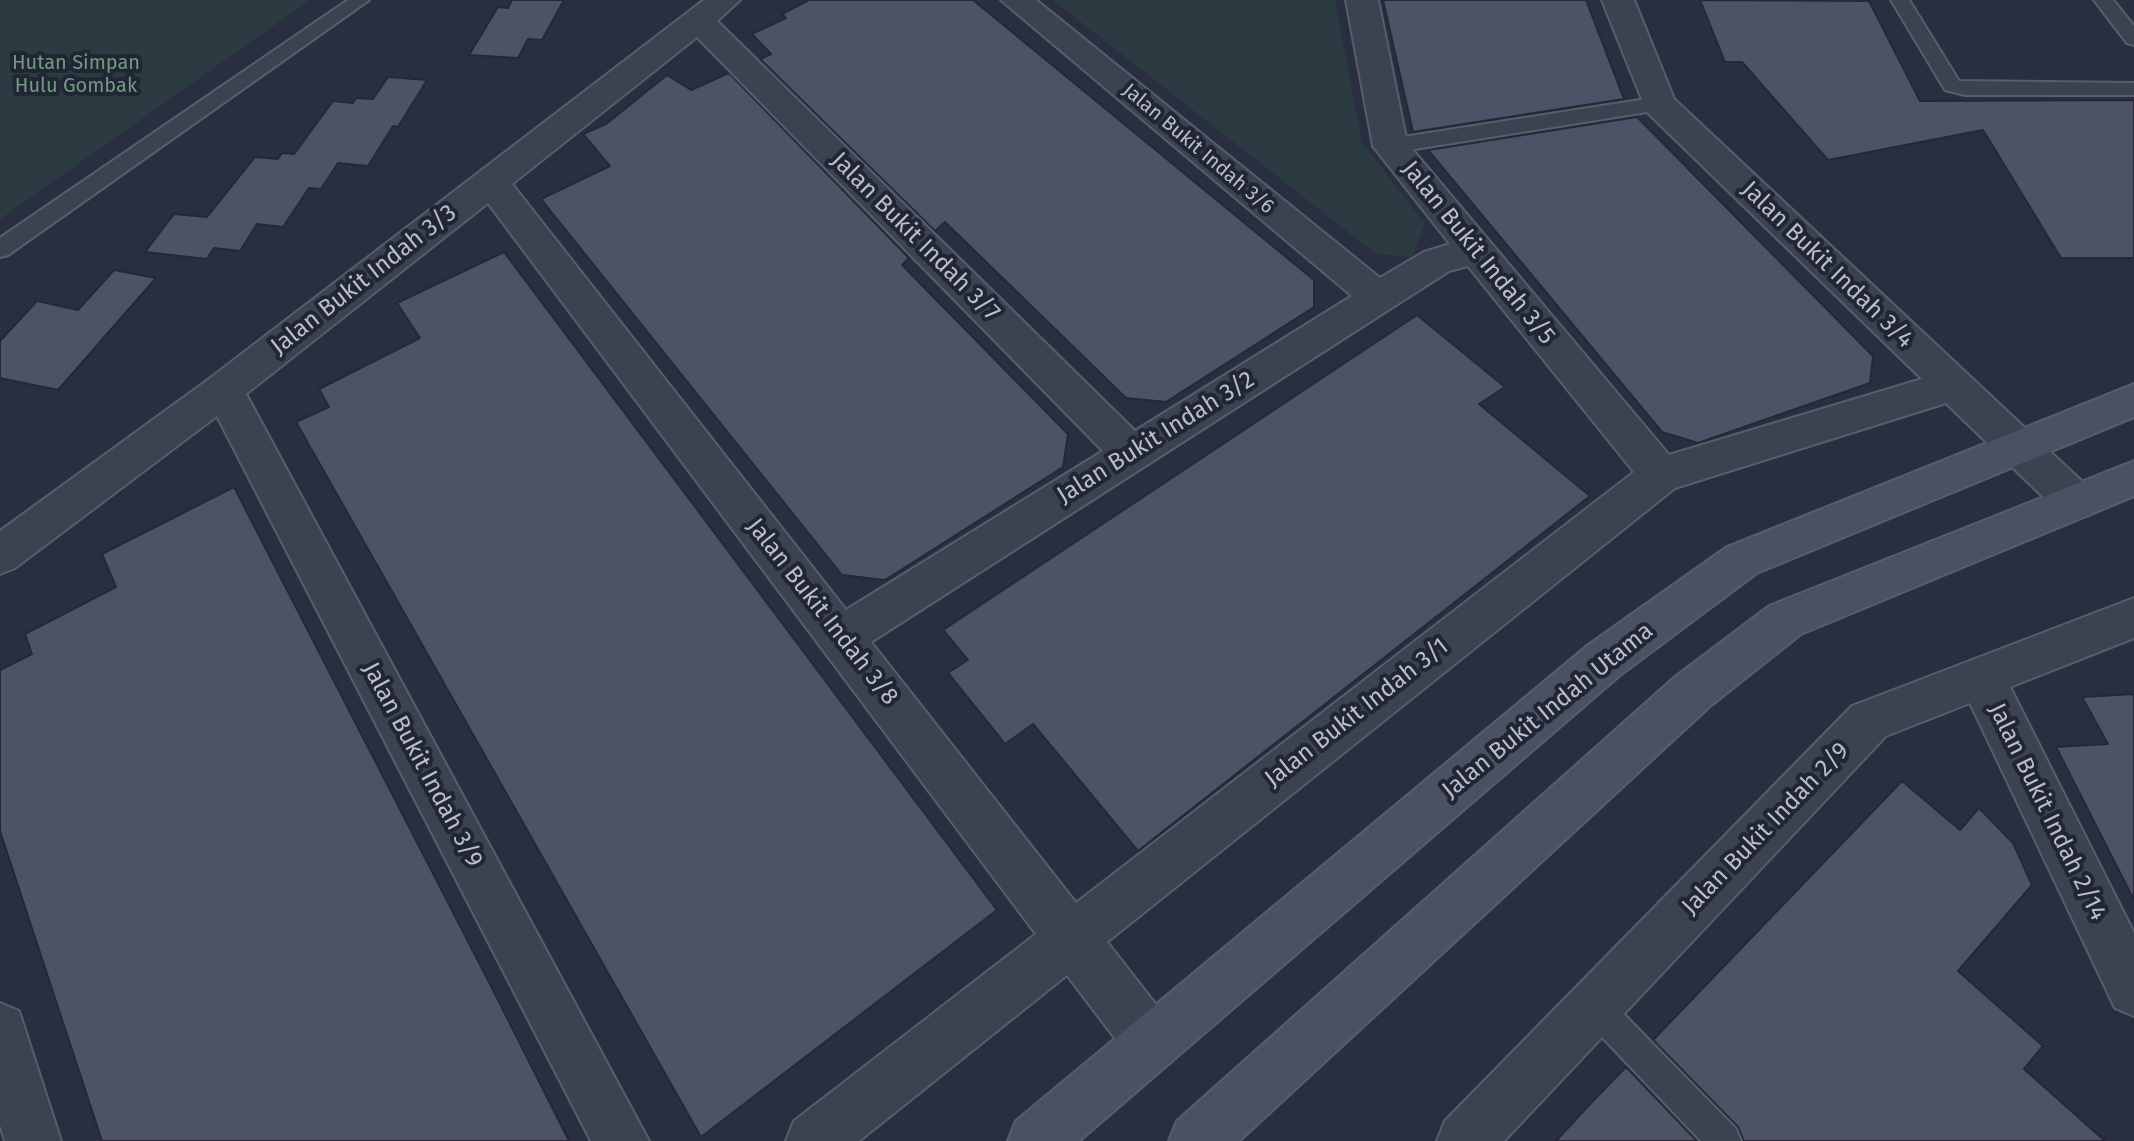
<!DOCTYPE html>
<style>
body{margin:0}
canvas{display:block;background:#292f40}
</style>
<canvas width="2134" height="1141"></canvas>
<script>
const context = document.querySelector('canvas').getContext('2d');
context.lineJoin = 'round';
function paint(path, color) {
  context.fillStyle = color;
  context.fill(path, 'evenodd');
}
function strokePath(path, color, width, dash) {
  context.strokeStyle = color;
  context.lineWidth = width;
  context.lineCap = dash ? 'butt' : 'round';
  context.setLineDash(dash || []);
  context.stroke(path);
}
function label(font, color, halo, rows, align = 'center') {
  context.font = font + ' "Fira Sans",sans-serif';
  context.lineWidth = 8;
  context.setLineDash([]);
  context.textBaseline = 'middle';
  context.strokeStyle = halo;
  context.fillStyle = color;
  for (const [text, x, y, turn = 0] of rows) {
    context.save();
    context.translate(x, y);
    context.rotate((+turn || 0) * Math.PI / 180);
    context.textAlign = isNaN(turn) ? turn : align;
    if (halo) context.strokeText(text, 0, 0);
    context.fillText(text, 0, 0);
    context.restore();
  }
}
paint(new Path2D(`
 M0 0H310L0 219Z
 M1053 0H1335L1362 143 1425 224 1412 257 1376 254Z`), '#2b3b41');
const building = new Path2D(`
 M512 0H564L542 40 528 39 518 58 469 55 498 7 508 8Z
 M809 0H973L1314 280V307L1166 402 1126 398 945 222 935 231 760 59 771 54 752 34 786 18 782 14Z
 M1383 0H1586L1624 99 1413 132Z
 M1700 0 1869 1 1920 101 2134 100V258H2061L1983 130 1828 160 1742 62H1725Z
 M729 73 909 258 902 265 1068 434 1063 467 885 580 842 575 541 199 610 166 583 134 606 124 667 75 691 90Z
 M388 77 427 80 398 127 393 126 368 166 338 163 321 189 309 188 283 227 257 224 240 251 214 248 207 259 145 252 174 214 207 217 255 157 278 159 282 153 294 154 333 101 353 103 356 98 373 99Z
 M1637 117 1873 356 1870 383 1698 443 1662 432 1428 150Z
 M504 252 997 910 701 1137 296 422 329 407 319 389 420 338 397 303Z
 M114 270 156 278 58 390 0 378V341L37 301 78 310Z
 M1417 315 1505 387 1479 404 1590 496 1138 851 1033 724 1005 744 948 673 968 660 943 630Z
 M234 487 493 990 569 1141H102L0 831V670L32 654 25 634 116 587 102 554Z
 M2134 694V900L2056 747 2108 744 2082 697Z
 M1902 781 1960 830 1979 808 2013 843 2032 885 1958 971 2043 1046 2024 1069 2105 1141H1744L1738 1127 1653 1040Z
 M1626 1067 1697 1141H1556L1592 1102Z`);
paint(building, '#4d5367');
strokePath(building, '#242837', 2);
const lane = new Path2D(`
 M348 0H369L8 255 0 257V238Z
 M1891 0H1909L1959 81 2134 83V95H1965L1945 90Z
 M2094 0H2113L2134 26V45L2127 43Z
 M1659 97 1666 99 1669 104 1666 109 1390 153 1380 146 1390 139Z
 M1595 991 1606 996 1736 1129 1741 1141H1701L1584 1018 1579 1007 1584 996Z`);
const street = new Path2D(`
 M704 0H740L717 21 1135 431 1352 296 1001 0H1036L1380 278 1424 252 1450 244 1373 146 1346 0H1378L1407 143 1669 455 1922 379 1647 112 1602 0H1634L1674 99 2091 490 2097 502 2091 514 2076 520 2061 514 1946 403 1675 488 1107 942 1171 1024 1179 1043 1171 1062 1152 1070 1133 1062 1067 975 859 1141H786L794 1121 1036 934 488 203 246 394 649 1141H591L217 416 15 568 0 574V531L209 379ZM697 37 1103 451 846 610 512 184ZM1468 266 1634 472 1076 903 871 642 1449 271Z
 M2134 598V638L2010 687 2134 933V1016L2115 1008 1970 703 1886 736 1504 1141H1437L1445 1121 1852 706Z
 M0 1003 19 1011 61 1141H5L0 1125Z`);
const secondary = new Path2D(`
 M2134 384V417L1757 573 1619 676 1079 1141H1008L1016 1121 1587 646 1727 547Z
 M2134 461V496L1801 634 1709 707 1239 1141H1169L1177 1121 1675 677 1769 606Z`);
strokePath(lane, '#585d6a', 4);
strokePath(street, '#585d6a', 4);
strokePath(secondary, '#585d6a', 4);
paint(lane, '#3d4250');
paint(street, '#3d4250');
paint(secondary, '#4b5063');
label('20px', '#739982', '#212635', [
 ["Hutan Simpan",76,63],
 ["Hulu Gombak",76,86]
]);
label('20px', '#babdca', '#212635', [
 ["Jalan Bukit Indah 3/6",1198,149,40]
]);
label('24px', '#babdca', '#212635', [
 ["Jalan Bukit Indah 3/7",915,237,45],
 ["Jalan Bukit Indah 3/5",1478,253,51],
 ["Jalan Bukit Indah 3/4",1827,265,44],
 ["Jalan Bukit Indah 3/3",364,280,-38],
 ["Jalan Bukit Indah 3/2",1156,438,-32],
 ["Jalan Bukit Indah 3/8",822,612,52],
 ["Jalan Bukit Indah Utama",1548,711,-39],
 ["Jalan Bukit Indah 3/1",1357,713,-38],
 ["Jalan Bukit Indah 3/9",422,765,62],
 ["Jalan Bukit Indah 2/14",2047,812,64],
 ["Jalan Bukit Indah 2/9",1766,829,-46]
]);
</script>
